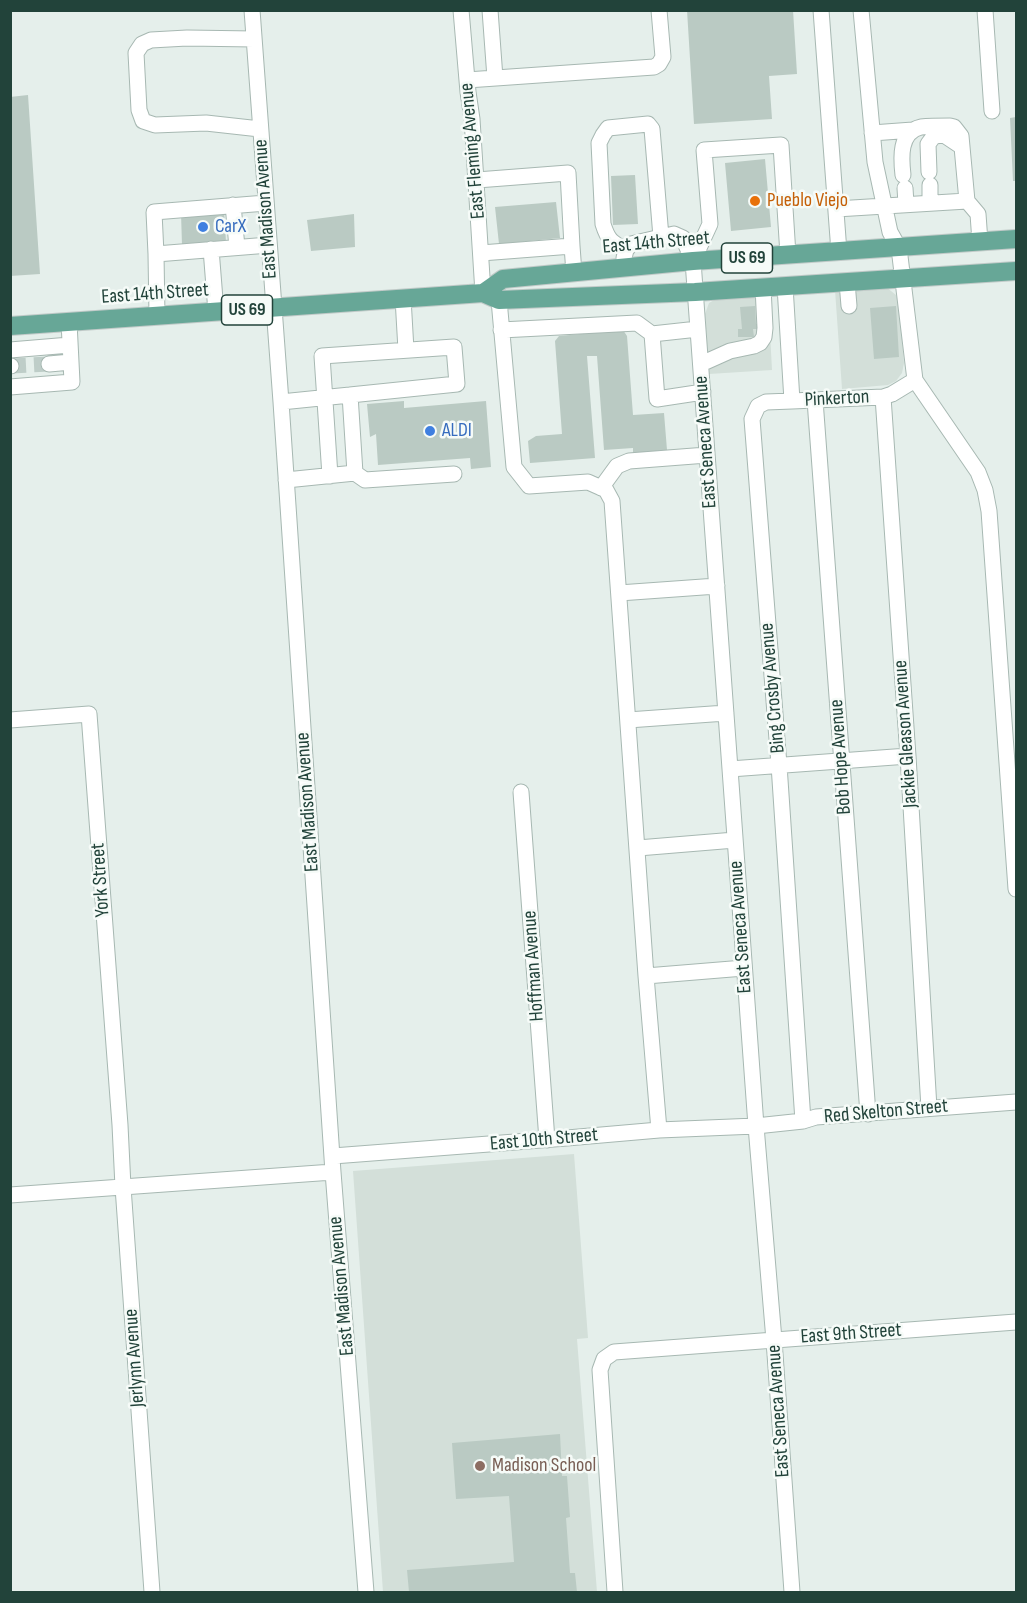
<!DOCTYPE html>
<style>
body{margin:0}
#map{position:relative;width:1027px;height:1603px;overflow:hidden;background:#e5efeb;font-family:"Sofia Sans Condensed",sans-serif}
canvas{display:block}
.frame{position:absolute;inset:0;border:12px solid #22433a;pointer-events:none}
</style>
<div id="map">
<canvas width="1027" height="1603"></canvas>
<div class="frame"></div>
</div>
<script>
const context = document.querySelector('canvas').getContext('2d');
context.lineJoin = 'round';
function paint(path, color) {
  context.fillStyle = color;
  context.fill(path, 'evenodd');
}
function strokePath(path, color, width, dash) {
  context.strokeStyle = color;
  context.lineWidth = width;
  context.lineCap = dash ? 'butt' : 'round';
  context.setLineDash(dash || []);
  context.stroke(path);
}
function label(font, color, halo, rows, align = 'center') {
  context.font = font + ' "Sofia Sans Condensed",sans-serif';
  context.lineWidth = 5;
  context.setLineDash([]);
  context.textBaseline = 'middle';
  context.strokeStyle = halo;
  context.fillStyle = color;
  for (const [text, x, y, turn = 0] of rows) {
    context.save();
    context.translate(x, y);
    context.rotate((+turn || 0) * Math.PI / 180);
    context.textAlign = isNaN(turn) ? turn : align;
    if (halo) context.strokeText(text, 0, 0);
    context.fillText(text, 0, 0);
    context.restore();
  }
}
paint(new Path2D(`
 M886 287 896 295 899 303 904 363 902 373 896 381 888 385 842 389 835 290Z
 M768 295 772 370 709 374 705 314 709 303 716 299Z
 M574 1154 588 1338 577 1339 597 1592H383L353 1171Z`), '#d3dfd9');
paint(new Path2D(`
 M687 10H793L797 74 769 76 772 119 694 124Z
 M28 95 40 274 10 276V97Z
 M1016 117V181H1013L1010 118Z
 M765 159 771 227 731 231 725 163Z
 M635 175 638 224 613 225 611 176Z
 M556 202 560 238 499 244 495 207Z
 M224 210 226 242 182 245 181 213Z
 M354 214 355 247 311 251 307 220Z
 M755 306 756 324H758L759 329H753L754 337H738V329H742L740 307Z
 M896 306 899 357 874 359 870 308Z
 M623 330 627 336 633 415 664 413 667 450 633 453V448L604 450 597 356H587L595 458 530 463 528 441 536 436 562 434 555 341 559 336Z
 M404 401V408L486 401 491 467 471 469 470 458 378 465 376 434 370 437 367 404Z
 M560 1434 562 1476H567L570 1517 566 1518 570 1573H575L577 1592H409L407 1570 514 1562 509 1496 456 1499 452 1443Z`), '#bacac3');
strokePath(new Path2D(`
 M11 366 49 364`), '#becdc8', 15, [15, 8]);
const minor = new Path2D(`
 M252 10 281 402 333 1172 366 1592
 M461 10 468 92 472 119 483 293
 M490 10 495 78
 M821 10 839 252
 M861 10 875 162 890 232 899 248 915 380 978 472 985 490 989 511 1016 889
 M985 10 992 111
 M254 39 187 38 151 40 142 44 136 53 139 110 143 121 155 125 206 123 260 129
 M467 80 654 67 659 64 663 57 659 10
 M872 133 913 130
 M929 172 928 144 934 136 944 135 962 147
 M903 175C901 158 899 132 921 127 930 126 941 126 950 126L954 127 961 136 967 201 978 214 980 242
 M477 180 568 173 572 246
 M930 185V203
 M905 188 906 204
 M233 205 237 247
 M836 209 967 201
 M211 249 216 312
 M626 250C611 242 608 240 603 224L599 143 603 135 608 128 648 124 652 129 661 237
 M481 253 572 246 574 273
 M156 254 154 212 266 203
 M693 261 710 224 704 150 781 145 788 255
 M625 268 624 258 626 250 631 244 674 234 683 238 693 261 756 1126 774 1340 792 1592
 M847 282 849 306
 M785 286 792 401 766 402 758 406 752 419 779 765 803 1121
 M403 298 406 350
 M499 300 514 467 529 486 588 482 606 490 612 501 646 976 659 1130
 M157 316 156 254 269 245
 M501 330 637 323 652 334 698 329
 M652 334 657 399 703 392
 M10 350 70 345
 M49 364 71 362
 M701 364 730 351 754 346 760 343 764 337 765 328 763 287
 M10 366H11
 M915 380 892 394 883 397 908 756 929 1108
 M10 387 72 382 69 322
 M815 400 868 1114
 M792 401 883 397
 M281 402 350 395 355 473 286 480
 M355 473 365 480 454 474
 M330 476 322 356 454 347 457 384 350 395
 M601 488 617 466 629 461 707 455
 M619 593 717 586
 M10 720 89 714 120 1125 123 1187 152 1592
 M628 720 726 713
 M730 769 908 756
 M521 792 547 1140
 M638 848 735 840
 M646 976 744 968
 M333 1156 567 1138 659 1130 756 1126 803 1121 816 1117 1016 1102
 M10 1195 333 1172
 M615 1592 600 1370 604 1359 614 1352 1016 1322`);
const major = new Path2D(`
 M483 293 503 279 693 261 1016 239
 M10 326 483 293 499 300 695 292 1016 271`);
strokePath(minor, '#a7b8b2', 17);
strokePath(major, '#c1cac8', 20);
strokePath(minor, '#fff', 15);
strokePath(major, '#67a797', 18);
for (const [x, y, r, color] of [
 [755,201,6,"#e8710a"],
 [203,227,6,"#3f7fe0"],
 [430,431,6,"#3f7fe0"],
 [480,1466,6,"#8d6e63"]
]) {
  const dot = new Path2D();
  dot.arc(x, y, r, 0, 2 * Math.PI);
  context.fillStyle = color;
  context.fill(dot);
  strokePath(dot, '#f6fbf8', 2);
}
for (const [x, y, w] of [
 [747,258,51],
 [247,310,51]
]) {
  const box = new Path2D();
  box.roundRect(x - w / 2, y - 15, w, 30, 4.5);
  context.fillStyle = '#f6fbf8';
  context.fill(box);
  strokePath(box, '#22433a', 1.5);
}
label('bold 18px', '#22433a', null, [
 ["US 69",747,258],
 ["US 69",247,310]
]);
label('20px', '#22433a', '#f6fbf8', [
 ["East Fleming Avenue",473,151,-95],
 ["East Madison Avenue",266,209,-94],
 ["East 14th Street",656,243,-5],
 ["East 14th Street",155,294,-4],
 ["Pinkerton",837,399,-3],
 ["East Seneca Avenue",706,442,-94],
 ["Bing Crosby Avenue",773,688,-95],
 ["Jackie Gleason Avenue",906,734,-94],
 ["Bob Hope Avenue",841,757,-94],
 ["East Madison Avenue",308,802,-94],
 ["York Street",101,880,-94],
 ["East Seneca Avenue",741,927,-94],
 ["Hoffman Avenue",534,966,-94],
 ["Red Skelton Street",886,1112,-5],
 ["East 10th Street",544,1140,-5],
 ["East Madison Avenue",342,1286,-95],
 ["East 9th Street",851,1334,-4],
 ["Jerlynn Avenue",135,1358,-94],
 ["East Seneca Avenue",779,1411,-94]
]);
label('20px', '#c56008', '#f6fbf8', [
 ["Pueblo Viejo",767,201]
], 'left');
label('20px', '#366cbe', '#f6fbf8', [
 ["CarX",215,227],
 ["ALDI",442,431]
], 'left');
label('20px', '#785e54', '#f6fbf8', [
 ["Madison School",492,1466]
], 'left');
</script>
